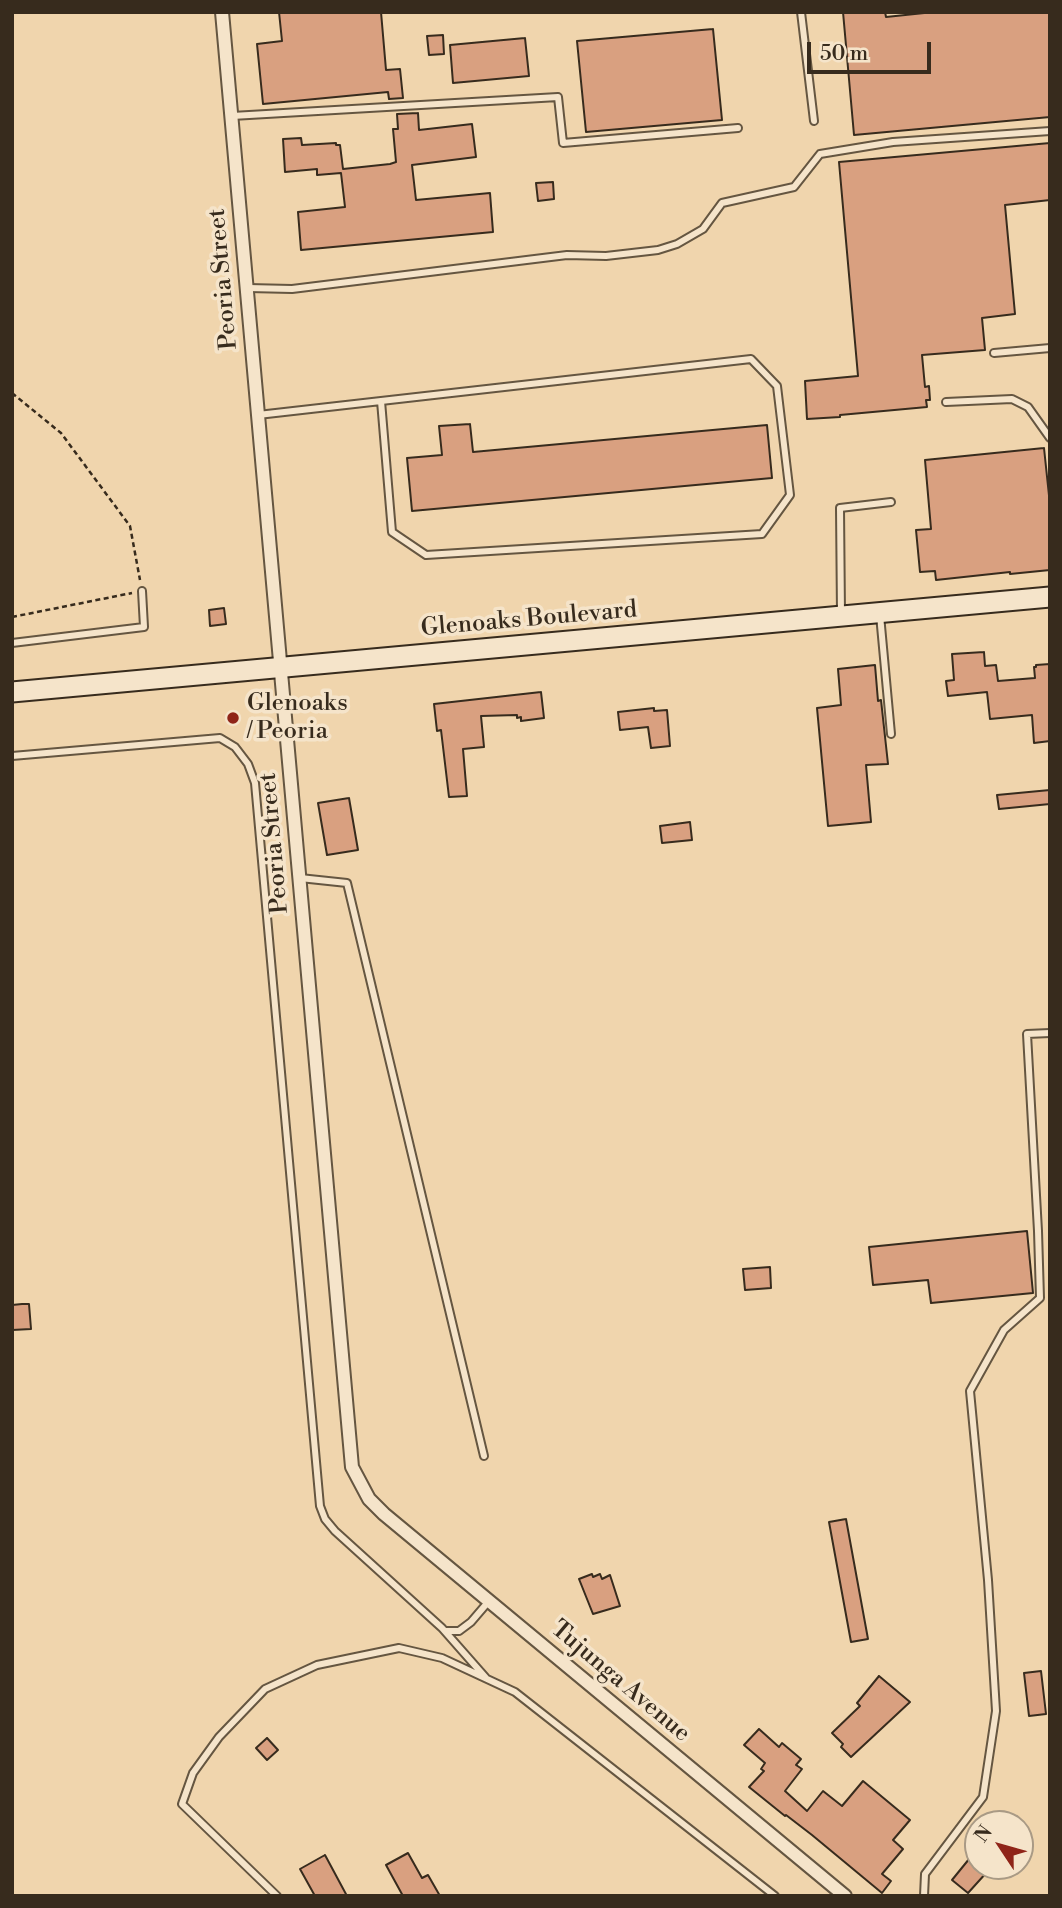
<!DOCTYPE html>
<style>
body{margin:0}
#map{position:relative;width:1062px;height:1908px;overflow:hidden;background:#f0d5ad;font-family:"Libre Bodoni",serif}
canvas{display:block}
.frame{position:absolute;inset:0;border:14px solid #372b1d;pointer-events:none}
.north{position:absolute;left:964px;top:1810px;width:70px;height:70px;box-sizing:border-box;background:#f5e4ca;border:2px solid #a99a85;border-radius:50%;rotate:306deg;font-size:19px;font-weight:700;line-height:28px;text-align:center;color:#372b1d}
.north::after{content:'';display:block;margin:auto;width:24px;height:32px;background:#8f2418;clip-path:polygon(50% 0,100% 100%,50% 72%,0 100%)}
.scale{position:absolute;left:807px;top:42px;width:124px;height:32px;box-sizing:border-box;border:4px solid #372b1d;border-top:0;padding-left:9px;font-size:21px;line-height:24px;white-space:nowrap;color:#372b1d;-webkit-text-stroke:5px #f5e4ca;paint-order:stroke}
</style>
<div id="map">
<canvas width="1062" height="1908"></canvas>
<div class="frame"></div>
<div class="north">N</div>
<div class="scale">50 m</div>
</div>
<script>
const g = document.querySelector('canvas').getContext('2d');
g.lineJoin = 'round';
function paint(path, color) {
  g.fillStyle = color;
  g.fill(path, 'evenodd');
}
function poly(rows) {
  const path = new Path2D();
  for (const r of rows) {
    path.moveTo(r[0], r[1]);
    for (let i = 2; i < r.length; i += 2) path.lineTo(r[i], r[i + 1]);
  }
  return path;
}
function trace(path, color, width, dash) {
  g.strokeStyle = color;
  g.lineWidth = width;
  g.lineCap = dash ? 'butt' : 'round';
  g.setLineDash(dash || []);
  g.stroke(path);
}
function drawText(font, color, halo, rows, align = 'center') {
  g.font = font + ' "Libre Bodoni",serif';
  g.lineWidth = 7;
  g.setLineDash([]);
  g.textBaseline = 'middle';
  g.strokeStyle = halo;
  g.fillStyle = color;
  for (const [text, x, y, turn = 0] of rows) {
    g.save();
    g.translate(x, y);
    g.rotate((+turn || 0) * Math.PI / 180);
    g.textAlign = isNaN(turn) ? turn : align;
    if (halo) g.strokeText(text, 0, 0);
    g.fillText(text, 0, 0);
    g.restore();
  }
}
const building = poly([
 [279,12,381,12,386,70,400,69,403,98,389,99,388,92,263,104,257,44,282,41,279,12],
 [843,12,885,12,886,17,934,12,1050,12,1050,117,854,135,843,12],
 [713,29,722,120,586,132,577,41,713,29],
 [443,35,444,54,429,55,427,36,443,35],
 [525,38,529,76,453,83,450,45,525,38],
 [418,113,419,130,472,124,476,157,412,165,416,200,490,193,493,232,301,250,298,212,345,207,341,173,317,175,317,169,285,172,283,139,301,138,302,145,336,143,336,145,340,145,343,169,390,164,396,162,393,129,398,129,397,114,418,113],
 [1050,143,1050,200,1005,205,1015,314,982,318,985,350,922,355,925,387,929,386,930,400,926,400,927,407,840,415,840,417,807,419,805,381,858,376,839,162,1050,143],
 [553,182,554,199,538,201,536,183,553,182],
 [470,424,473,452,767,425,772,478,412,511,407,458,442,455,439,426,470,424],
 [1044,448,1050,505,1050,570,1010,574,1010,572,936,580,935,571,920,572,916,530,931,529,925,460,1044,448],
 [224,608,226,624,210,626,209,610,224,608],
 [984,652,985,666,996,665,998,681,1035,678,1034,667,1036,667,1036,665,1050,664,1050,741,1034,743,1032,715,990,719,987,692,948,696,946,681,954,680,952,654,984,652],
 [875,665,878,701,881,700,888,764,866,765,871,822,828,826,817,708,841,705,838,669,875,665],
 [541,692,544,718,521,721,521,717,517,718,517,715,481,716,484,747,463,749,467,796,449,797,441,730,437,731,434,704,541,692],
 [654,708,654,711,667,710,670,746,651,748,648,727,620,730,618,712,654,708],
 [1050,790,1050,804,999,809,997,795,1050,790],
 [349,798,358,850,327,855,318,803,349,798],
 [690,822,692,840,662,843,660,826,690,822],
 [1027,1231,1033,1293,931,1303,928,1280,873,1285,869,1247,1027,1231],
 [770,1267,771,1288,745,1290,743,1269,770,1267],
 [22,1304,29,1304,31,1329,12,1330,12,1305,22,1304],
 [846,1519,868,1639,851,1642,829,1522,846,1519],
 [592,1574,593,1577,600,1574,602,1579,610,1575,620,1606,593,1614,579,1579,592,1574],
 [1041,1671,1046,1714,1029,1716,1024,1673,1041,1671],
 [879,1676,910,1702,851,1757,841,1747,843,1744,832,1733,860,1706,857,1703,879,1676],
 [759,1729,779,1747,782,1743,801,1759,796,1765,802,1769,785,1791,807,1811,823,1791,842,1806,863,1781,910,1820,893,1840,903,1849,882,1874,891,1881,882,1893,812,1835,786,1815,785,1816,749,1787,764,1771,761,1769,765,1763,744,1745,759,1729],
 [267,1738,278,1750,267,1760,256,1748,267,1738],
 [978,1848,978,1866,987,1872,968,1893,952,1880,978,1848],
 [408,1853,422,1878,428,1875,440,1896,403,1896,386,1865,408,1853],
 [325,1855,347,1896,315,1896,300,1869,325,1855]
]);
const path = poly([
 [12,393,61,433,130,526,140,580],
 [12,617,132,593]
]);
const service = poly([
 [801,12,814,121],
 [232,116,558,97,563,143,738,128],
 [248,288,292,289,567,255,606,256,658,250,677,244,703,229,722,203,794,187,820,154,893,142,1050,131],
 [994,353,1050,348],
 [946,402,1012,399,1028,407,1050,438],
 [258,415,381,401,751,359,777,386,790,495,762,534,426,555,392,532,381,401],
 [841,614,840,508,891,502],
 [880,615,891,734],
 [12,643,144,627,142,591],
 [12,756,220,738,235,747,248,764,255,783,320,1506,325,1519,335,1531,442,1628,486,1678],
 [300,878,347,883,484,1456],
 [445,1631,459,1631,471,1622,489,1601],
 [277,1896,182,1804,193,1773,219,1737,265,1689,317,1665,399,1648,442,1658,515,1692,775,1896],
 [924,1896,925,1874,983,1797,996,1711,988,1580,970,1391,1004,1330,1040,1298,1038,1231,1027,1034,1050,1033]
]);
const minor = poly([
 [222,12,352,1467,369,1499,384,1514,845,1896]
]);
const secondary = poly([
 [12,692,1050,597]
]);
const markers = [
 [233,718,7,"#8f2418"]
];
const streetNames = [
 ["Peoria Street",224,279,-95],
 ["Glenoaks Boulevard",529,620,-5],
 ["Peoria Street",275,843,-95],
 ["Tujunga Avenue",620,1682,40]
];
const poiNames = [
 ["Glenoaks",247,704],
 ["/ Peoria",247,732]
];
paint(building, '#d9a080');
trace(building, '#372b1d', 2);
trace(service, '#655641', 10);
trace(minor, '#655641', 16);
trace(secondary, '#372b1d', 23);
trace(path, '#372b1d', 2.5, [5, 3.5]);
trace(service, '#f5e4ca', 6);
trace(minor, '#f5e4ca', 12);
trace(secondary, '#f5e4ca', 19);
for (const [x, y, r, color] of markers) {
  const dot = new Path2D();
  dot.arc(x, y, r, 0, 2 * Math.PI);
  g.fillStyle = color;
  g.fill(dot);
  trace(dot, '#f5e4ca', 2.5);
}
drawText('24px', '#372b1d', '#f5e4ca', streetNames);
drawText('24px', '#372b1d', '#f5e4ca', poiNames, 'left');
</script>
